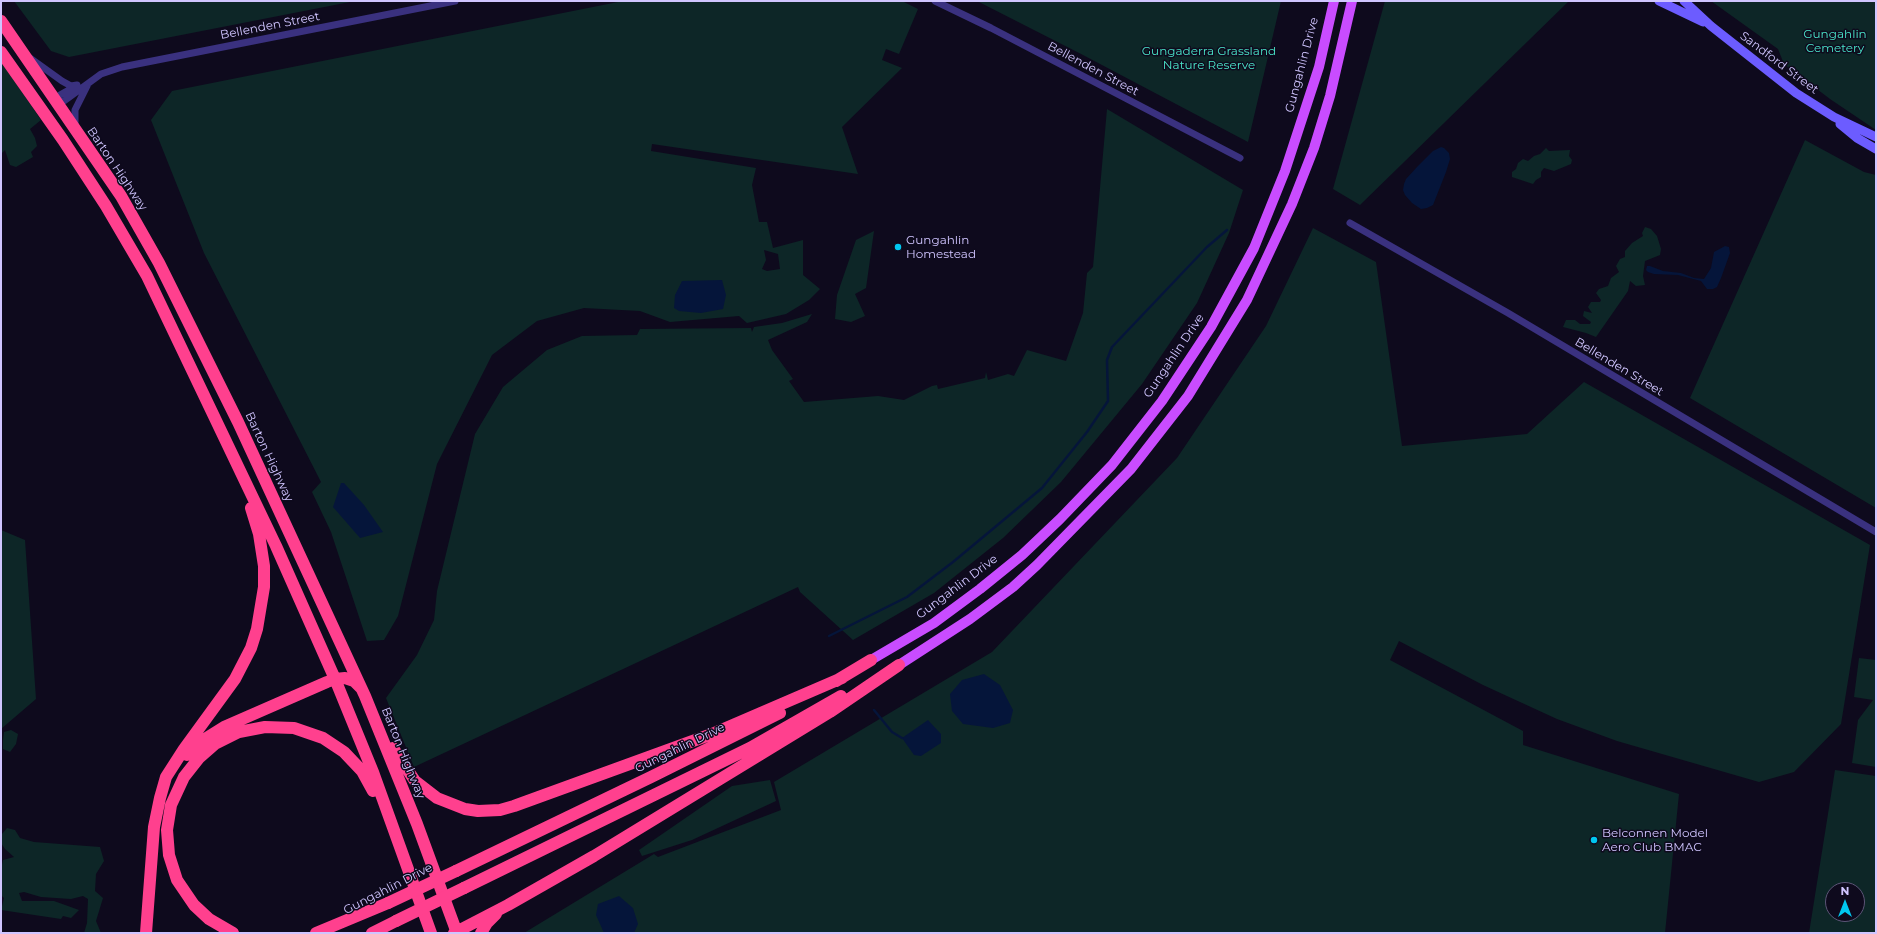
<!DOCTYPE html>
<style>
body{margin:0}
#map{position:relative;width:1877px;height:934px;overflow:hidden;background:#0e0a1d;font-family:Montserrat,sans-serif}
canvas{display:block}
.frame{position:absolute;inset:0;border:2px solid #d0c5ff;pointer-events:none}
.north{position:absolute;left:1825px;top:882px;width:40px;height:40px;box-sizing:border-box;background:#0e0a1d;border:1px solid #5c5577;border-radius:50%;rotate:0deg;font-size:11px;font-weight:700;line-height:16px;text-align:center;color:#d0c5ff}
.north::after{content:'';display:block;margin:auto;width:14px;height:18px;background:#00c7f0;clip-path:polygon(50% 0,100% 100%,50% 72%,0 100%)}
</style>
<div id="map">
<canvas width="1877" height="934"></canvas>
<div class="frame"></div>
<div class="north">N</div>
</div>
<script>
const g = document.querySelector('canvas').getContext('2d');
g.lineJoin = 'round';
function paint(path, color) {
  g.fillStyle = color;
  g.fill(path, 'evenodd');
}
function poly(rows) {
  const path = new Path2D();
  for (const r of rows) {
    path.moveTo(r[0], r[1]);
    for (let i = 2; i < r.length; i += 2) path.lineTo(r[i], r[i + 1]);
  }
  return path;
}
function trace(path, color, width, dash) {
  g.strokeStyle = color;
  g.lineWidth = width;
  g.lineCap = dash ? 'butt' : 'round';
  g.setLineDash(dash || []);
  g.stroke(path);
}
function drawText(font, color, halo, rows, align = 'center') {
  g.font = font + ' Montserrat,sans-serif';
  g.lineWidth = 3;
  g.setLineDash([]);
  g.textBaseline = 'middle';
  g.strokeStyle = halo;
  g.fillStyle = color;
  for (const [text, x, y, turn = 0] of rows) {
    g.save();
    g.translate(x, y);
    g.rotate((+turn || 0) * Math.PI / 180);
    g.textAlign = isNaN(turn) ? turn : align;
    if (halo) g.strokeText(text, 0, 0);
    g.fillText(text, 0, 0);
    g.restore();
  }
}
const green = poly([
 [14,1,355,1,69,57,51,51],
 [623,1,902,1,918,9,899,54,886,49,882,60,902,68,842,127,858,174,652,144,651,151,756,168,752,185,759,222,767,222,773,248,803,240,803,275,820,289,809,300,786,314,747,323,739,316,670,322,640,311,584,308,537,321,492,355,437,464,398,616,384,640,367,641,331,532,312,492,321,482,204,253,151,120,172,91],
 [764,250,778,254,780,269,767,271,762,269,766,260],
 [977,1,1281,1,1248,142,1083,55],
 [1385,1,1569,1,1360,205,1333,189],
 [1711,1,1876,1,1876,130,1830,99,1784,64,1778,49],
 [1,61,41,120,30,129,35,138,37,146,31,152,33,157,16,167,10,165,5,150,1,154],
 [1107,109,1243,190,1229,233,1197,303,1142,384,1061,482,1003,538,934,593,853,640,800,592,798,587,414,767,386,698,417,655,434,620,437,591,475,434,503,387,547,350,582,336,637,335,640,329,751,328,752,332,754,327,782,323,812,314,807,322,768,340,772,350,793,379,789,381,804,402,878,396,904,400,932,386,937,385,938,389,985,378,986,372,988,380,1008,374,1014,376,1027,350,1066,361,1083,313,1087,273,1093,267],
 [1805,140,1864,172,1876,175,1876,508,1690,398],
 [1546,148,1549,151,1570,150,1569,156,1572,160,1571,164,1554,171,1544,168,1541,172,1541,177,1536,180,1533,184,1512,177,1512,172,1516,169,1518,163,1523,159,1528,161,1534,156,1540,154],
 [1645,227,1651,229,1657,236,1661,249,1660,255,1645,261,1643,276,1645,285,1636,286,1630,281,1628,291,1596,337,1586,333,1563,327,1566,320,1575,320,1580,324,1590,324,1591,322,1583,316,1584,311,1592,313,1588,307,1591,302,1600,302,1601,300,1596,293,1599,289,1608,286,1611,278,1619,272,1616,266,1620,259,1625,257,1625,251,1632,243,1643,236,1642,233],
 [1313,228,1376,262,1402,446,1527,434,1584,382,1870,545,1841,724,1794,772,1759,782,1617,741,1557,719,1483,685,1399,641,1390,660,1523,731,1523,745,1679,794,1665,933,524,933,654,854,658,857,781,810,774,782,992,652,1177,458,1266,326],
 [874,231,866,288,855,294,865,316,851,322,835,319,837,295,856,240],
 [1,530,25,540,36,699,1,729,1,737],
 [1859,658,1876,660,1876,767,1852,763,1858,720,1873,700,1854,697],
 [11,730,18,734,16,744,10,752,3,749,3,740,4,732],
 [1835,770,1876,776,1876,933,1809,933],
 [1833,890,1857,890,1857,914,1833,914],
 [770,780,776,801,692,840,642,856,639,850,732,786],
 [7,828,15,830,20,838,34,842,100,847,104,861,96,874,95,891,103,898,96,921,101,933,84,933,87,923,88,899,83,896,71,899,41,897,24,892,19,893,22,901,54,901,79,910,71,918,63,916,61,919,1,910,4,898,1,895,1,869,3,860,14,857,5,849,1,843,2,834]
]);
const water = poly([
 [1441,147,1444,148,1449,153,1450,159,1446,172,1433,205,1427,208,1421,209,1412,203,1405,195,1403,190,1404,184,1406,179,1417,167,1433,151],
 [1725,246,1729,247,1730,253,1721,278,1717,287,1713,289,1707,289,1701,281,1678,275,1654,274,1648,272,1646,270,1647,266,1650,266,1663,271,1681,273,1694,278,1704,279,1711,268,1714,252],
 [722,280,726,295,723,309,701,313,679,311,674,308,675,295,682,281],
 [341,483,344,483,364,505,383,532,360,538,333,507],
 [984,674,1000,685,1013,710,1010,723,993,728,963,724,952,711,950,694,962,680],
 [928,720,941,734,941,743,921,756,914,755,902,738],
 [619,896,633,908,638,924,634,933,604,933,596,915,598,904]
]);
const stream = poly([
 [829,636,907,597,953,562,1042,488,1087,432,1108,401,1107,360,1112,347,1207,247,1227,230],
 [874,710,892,732,902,738]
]);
const street = poly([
 [935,1,991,28,1240,158],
 [30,58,62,81,71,86,77,85],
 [56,101,60,95,76,86],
 [57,103,64,101,101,74,122,67,455,1],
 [75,126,75,110,87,86],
 [1350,223,1508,313,1876,532]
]);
const secondary = poly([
 [1659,1,1703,22],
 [1684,1,1711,26,1796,93,1834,117,1876,137],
 [1840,124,1857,138,1876,149]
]);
const primary = poly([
 [871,660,934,623,980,589,1022,555,1060,519,1112,465,1162,401,1211,327,1254,248,1285,171,1319,67,1334,1],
 [899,665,970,619,1013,587,1037,565,1131,469,1188,396,1247,300,1292,204,1314,148,1330,96,1352,1]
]);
const highway = poly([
 [1,21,121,196,159,263,238,422,365,696,417,824,457,933],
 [1,52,63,140,106,206,147,276,276,546,335,679,373,772,431,933],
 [836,681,871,660],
 [393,748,415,781,437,798,465,809,478,811,500,810,514,806,712,734,842,678],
 [187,755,200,742,224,727,327,682,335,679,345,678,354,681,361,688],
 [456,871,651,777,780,713],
 [464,888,750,748,841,696],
 [146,933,154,827,160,798,166,777,184,749,235,679,251,648,257,629,264,587,264,566,259,534,251,508],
 [233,933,209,919,194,905,177,880,169,855,167,830,171,805,184,777,199,758,215,744,239,732,265,727,294,728,323,738,344,752,362,771,373,791],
 [316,933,388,903],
 [372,933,396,921],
 [454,933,508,905,594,856,830,712,899,665],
 [481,933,487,923,496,914]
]);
const highwayBridge = poly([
 [388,903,456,871],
 [396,921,464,888]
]);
const markers = [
 [898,247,4,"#00c7f0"],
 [1594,840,4,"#00c7f0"]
];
const streetNames = [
 ["Bellenden Street",270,26,-11],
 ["Sandford Street",1779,63,37],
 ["Gungahlin Drive",1302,65,-75],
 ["Bellenden Street",1093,69,28],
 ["Barton Highway",117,169,56],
 ["Gungahlin Drive",1174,356,-56],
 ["Bellenden Street",1619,367,31],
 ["Barton Highway",269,457,65],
 ["Gungahlin Drive",957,587,-37],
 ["Gungahlin Drive",680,748,-26],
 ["Barton Highway",403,753,68],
 ["Gungahlin Drive",388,889,-27]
];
const parkNames = [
 ["Gungahlin",1835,34],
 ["Cemetery",1835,48],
 ["Gungaderra Grassland",1209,51],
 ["Nature Reserve",1209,65]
];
const poiNames = [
 ["Gungahlin",906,240],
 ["Homestead",906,254],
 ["Belconnen Model",1602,833],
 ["Aero Club BMAC",1602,847]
];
paint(green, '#0d2627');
paint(water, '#05153a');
trace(stream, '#05153a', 2.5);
trace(street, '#3a317f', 7);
trace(secondary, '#6c5cff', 9);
trace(primary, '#c94cff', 10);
trace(highway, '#ff408e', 12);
trace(highwayBridge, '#ff408e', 12);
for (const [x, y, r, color] of markers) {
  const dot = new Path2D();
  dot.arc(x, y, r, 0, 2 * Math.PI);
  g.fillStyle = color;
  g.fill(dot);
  trace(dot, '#0e0a1d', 1.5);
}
drawText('12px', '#d0c5ff', '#0e0a1d', streetNames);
drawText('12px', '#4ae6ca', '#0e0a1d', parkNames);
drawText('12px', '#d0c5ff', '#0e0a1d', poiNames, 'left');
</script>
